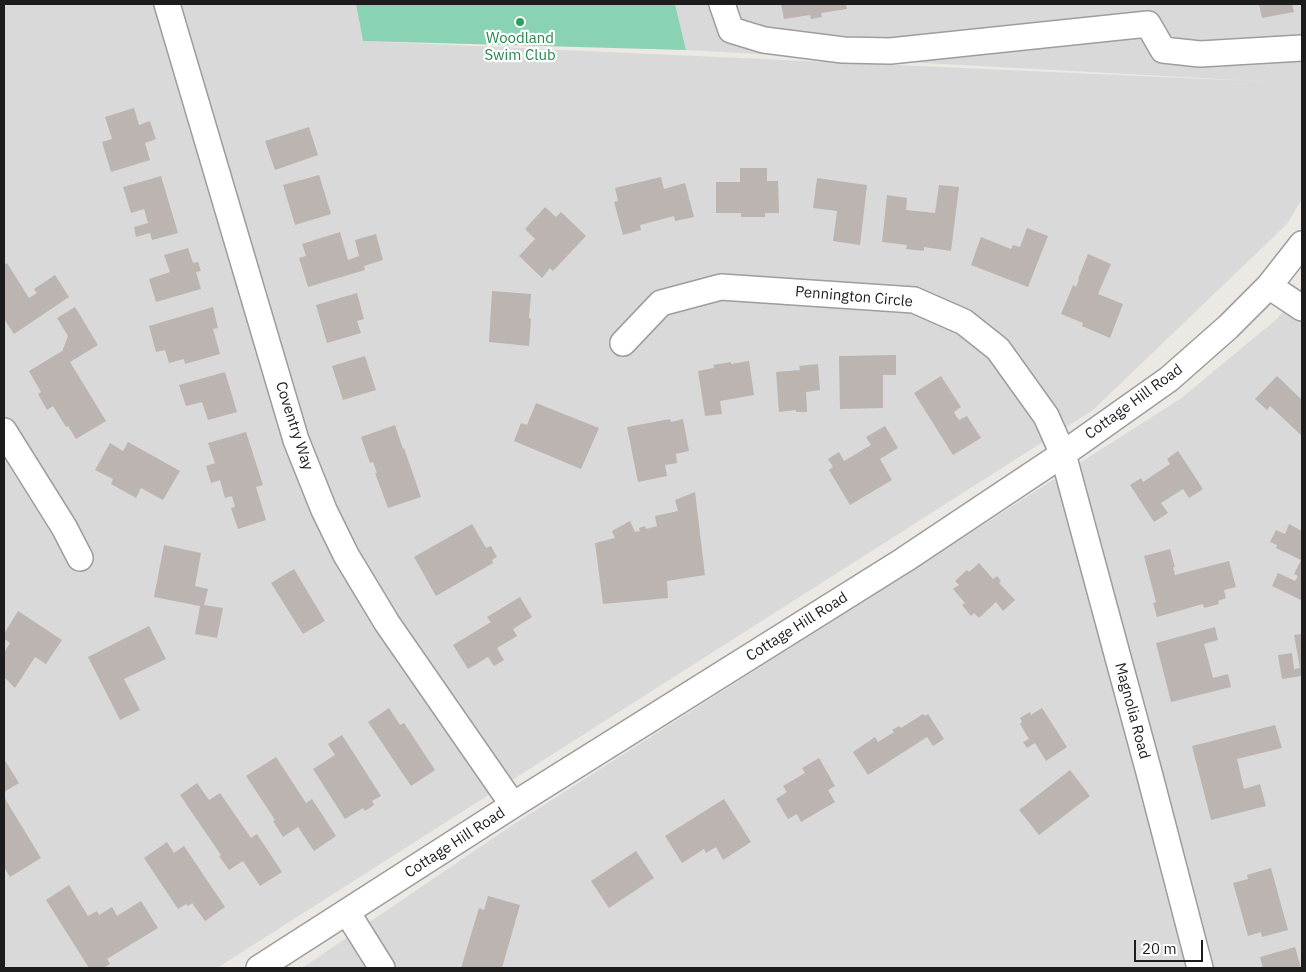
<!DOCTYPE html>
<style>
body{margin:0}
#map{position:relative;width:1306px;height:972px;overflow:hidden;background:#ece8e3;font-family:"IBM Plex Sans",sans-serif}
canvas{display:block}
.frame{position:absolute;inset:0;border:5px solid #1c1c1c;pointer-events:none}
.scale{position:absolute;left:1134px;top:940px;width:69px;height:22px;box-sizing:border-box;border:2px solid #1c1c1c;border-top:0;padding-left:6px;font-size:15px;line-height:18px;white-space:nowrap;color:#1c1c1c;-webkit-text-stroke:4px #fff;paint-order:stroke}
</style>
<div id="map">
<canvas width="1306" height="972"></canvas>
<div class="frame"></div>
<div class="scale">20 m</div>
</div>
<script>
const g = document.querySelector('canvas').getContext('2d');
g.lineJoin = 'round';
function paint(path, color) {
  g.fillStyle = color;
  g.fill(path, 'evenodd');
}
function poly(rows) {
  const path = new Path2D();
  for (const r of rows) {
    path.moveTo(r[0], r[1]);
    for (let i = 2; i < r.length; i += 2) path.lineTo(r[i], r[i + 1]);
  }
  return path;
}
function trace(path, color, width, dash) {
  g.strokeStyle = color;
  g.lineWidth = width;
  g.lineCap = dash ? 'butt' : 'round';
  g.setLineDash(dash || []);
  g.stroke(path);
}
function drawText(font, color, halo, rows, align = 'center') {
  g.font = font + ' "IBM Plex Sans",sans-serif';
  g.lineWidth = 4.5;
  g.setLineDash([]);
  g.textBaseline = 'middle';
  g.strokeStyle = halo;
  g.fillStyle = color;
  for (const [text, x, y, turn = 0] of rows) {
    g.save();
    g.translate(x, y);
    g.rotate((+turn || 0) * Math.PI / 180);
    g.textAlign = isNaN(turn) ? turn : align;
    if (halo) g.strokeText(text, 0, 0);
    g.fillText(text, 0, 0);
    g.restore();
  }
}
const residential = poly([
 [4,4,356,4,363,41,1274,82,686,50,675,4,1302,4,1302,199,1287,224,1093,410,217,968,4,968],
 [1302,287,1302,968,302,968,511,826,1180,399,1277,319]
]);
const pitch = poly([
 [356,4,675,4,686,50,363,41]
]);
const building = poly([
 [781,4,846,4,847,9,821,13,822,17,811,19,810,15,784,19],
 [1259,4,1292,4,1294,12,1262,18],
 [134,108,139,125,150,121,156,139,145,143,150,160,111,172,102,142,112,139,105,117],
 [309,127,318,155,275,170,265,141],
 [740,168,767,168,767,181,778,181,779,213,765,213,765,217,741,217,741,213,716,213,716,182,740,182],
 [319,175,331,214,295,225,283,185],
 [161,176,178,233,152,240,150,233,136,237,134,227,148,223,144,209,131,213,123,187],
 [661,177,664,189,685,183,694,217,675,221,674,216,640,225,641,230,623,235,614,202,618,201,615,188],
 [817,178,867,185,860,245,833,241,837,211,813,208],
 [939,185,959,187,951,251,924,247,924,251,906,249,907,245,882,242,887,195,907,198,906,210,935,213],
 [545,207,556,217,561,212,586,236,553,271,550,268,542,278,519,256,535,239,525,229],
 [1027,228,1048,236,1028,287,971,265,981,237,1011,249,1013,245,1020,247],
 [340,232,348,260,359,256,355,240,376,234,383,260,364,266,365,270,308,287,299,258,306,256,302,244],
 [188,248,193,263,198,262,201,271,196,272,201,289,156,302,149,279,170,272,164,255],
 [1088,254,1111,264,1098,294,1123,304,1110,338,1082,326,1083,323,1061,314,1073,285,1076,287,1079,279,1078,279],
 [7,263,29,298,37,293,34,289,55,275,69,297,14,334,4,319,4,265],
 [492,291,531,294,529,318,531,319,529,346,489,342],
 [357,293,364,319,357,321,361,333,327,343,316,305],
 [75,307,98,345,70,362,106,421,76,439,68,426,66,427,53,406,47,410,38,394,41,392,29,371,62,351,62,352,68,336,57,318],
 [213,307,218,328,213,329,220,354,185,364,184,359,169,363,165,350,156,352,149,326],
 [896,355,896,375,883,375,883,408,840,409,839,356],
 [365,356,376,390,343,400,332,366],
 [749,361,754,395,720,401,722,414,705,416,698,371,714,368,713,365,731,362,731,364],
 [818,364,820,390,806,392,807,412,796,412,796,410,779,412,776,372,800,370,799,366],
 [225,372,237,412,208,420,202,402,186,406,179,385],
 [941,376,961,407,954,412,956,416,959,420,967,416,981,438,953,455,914,393],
 [1277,376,1302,400,1302,436,1270,406,1267,410,1255,399],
 [536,403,599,428,581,469,514,441,521,423,527,425],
 [670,419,671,422,683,419,689,451,676,454,677,463,665,465,667,476,638,482,627,427],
 [395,425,403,449,404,448,405,451,421,497,388,508,375,473,377,473,373,462,370,463,361,437],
 [885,426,898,448,880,459,892,480,850,505,829,470,833,467,828,459,839,452,844,461,871,445,866,437],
 [246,432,263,485,256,487,266,520,238,529,231,508,235,507,232,496,225,498,220,480,211,483,206,466,215,463,208,443],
 [128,442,180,471,163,500,141,488,136,498,111,484,113,479,95,470,110,443,123,451],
 [1178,451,1203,489,1189,498,1183,489,1161,503,1168,513,1154,522,1130,485,1141,478,1143,482,1170,464,1167,459],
 [695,492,705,575,667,581,668,598,603,604,595,543,615,538,612,531,630,521,635,532,640,531,639,528,645,526,646,529,657,526,655,516,678,511,675,500],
 [472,524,486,548,491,546,497,557,492,560,493,563,436,596,414,557],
 [1289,524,1302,531,1301,600,1272,586,1278,573,1295,581,1298,576,1294,574,1301,560,1276,548,1277,545,1270,542,1276,530,1285,534],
 [164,545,201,553,195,586,208,589,204,605,223,608,217,638,195,634,200,606,154,597],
 [1170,549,1175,567,1173,567,1175,575,1229,561,1236,587,1224,590,1226,598,1218,601,1219,604,1204,608,1203,604,1157,617,1153,603,1156,602,1144,556],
 [979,563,993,579,997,576,1001,581,999,583,1015,600,1003,611,996,602,979,618,974,613,971,616,962,605,965,603,953,589,959,585,955,581,967,570,969,572],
 [294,569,325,621,303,634,271,583],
 [520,597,532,617,513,629,517,636,497,648,504,660,494,666,488,657,468,669,453,645,491,622,487,617],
 [18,611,62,640,46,664,35,657,15,688,4,677,4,653,10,643,4,639,4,634],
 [149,626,166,659,124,679,140,710,120,720,88,657],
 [1215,627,1218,640,1204,644,1210,666,1213,678,1228,674,1231,687,1171,702,1156,643],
 [1302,634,1302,680,1301,680,1301,676,1282,679,1278,655,1292,653,1294,669,1300,668,1294,635],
 [389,708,400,725,404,723,435,770,411,786,368,722],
 [1042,708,1067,747,1046,761,1035,743,1027,748,1023,742,1029,739,1020,724,1022,722,1020,718,1030,712,1031,715],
 [923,714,925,716,928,714,944,739,933,746,927,737,868,775,853,752,875,737,878,742,894,732,892,730,899,726,901,728],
 [1275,725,1282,748,1237,759,1244,789,1260,784,1266,806,1211,820,1192,746],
 [342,735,381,796,372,801,374,805,365,811,363,808,345,819,313,769,335,755,328,744],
 [276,757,306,803,312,799,336,836,314,851,298,827,283,837,273,821,275,820,246,776],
 [819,758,835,786,828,790,835,802,801,822,797,814,788,819,776,799,787,792,783,786,805,773,802,768],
 [4,759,19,783,4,792],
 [1070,770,1090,796,1039,835,1019,810],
 [197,783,209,800,220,793,251,838,257,834,282,872,260,886,243,861,229,870,219,856,221,855,180,795],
 [4,797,41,858,10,877,4,867],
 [724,799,751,842,723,860,716,847,706,853,704,849,682,863,665,836],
 [167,842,174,853,184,846,225,907,205,921,192,903,188,906,186,904,178,909,144,858],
 [636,851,654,878,609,908,591,881],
 [1271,868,1288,930,1262,937,1261,932,1248,936,1233,883,1248,879,1247,875],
 [69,885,88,916,97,911,99,915,112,907,117,916,141,901,158,928,107,959,110,964,103,968,89,968,46,900],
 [488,896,520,905,502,968,461,968,479,908,484,910],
 [1295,947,1301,968,1263,968,1260,957]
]);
const minor = poly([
 [167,4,296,440,324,510,346,555,387,623,513,805],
 [722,4,731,30,764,40,843,50,890,51,1148,24,1163,50,1200,54,1302,48],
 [1269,286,1302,308],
 [623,343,661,303,721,287,914,300,964,322,998,349,1046,416,1063,454,1150,776,1200,968],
 [4,431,64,527,80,558],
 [347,912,382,968],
 [259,968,513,805,904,560,1063,454,1169,379,1228,327,1269,286,1302,244]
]);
const markers = [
 [520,22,5,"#2e9e5b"]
];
const leisureNames = [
 ["Woodland",520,39],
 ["Swim Club",520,56]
];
const streetNames = [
 ["Pennington Circle",854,297,5],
 ["Cottage Hill Road",1134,402,-36],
 ["Coventry Way",294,426,72],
 ["Cottage Hill Road",797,627,-32],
 ["Magnolia Road",1132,711,75],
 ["Cottage Hill Road",455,843,-33]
];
paint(residential, '#dad9d9');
paint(pitch, '#89d2b3');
paint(building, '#bcb4b0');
trace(minor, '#9d9d9d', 28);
trace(minor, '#fff', 25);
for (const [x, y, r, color] of markers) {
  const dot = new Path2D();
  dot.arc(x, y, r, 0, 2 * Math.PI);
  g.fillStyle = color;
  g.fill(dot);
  trace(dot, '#fff', 2);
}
drawText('15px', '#27864d', '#fff', leisureNames);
drawText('15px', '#1c1c1c', '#fff', streetNames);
</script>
